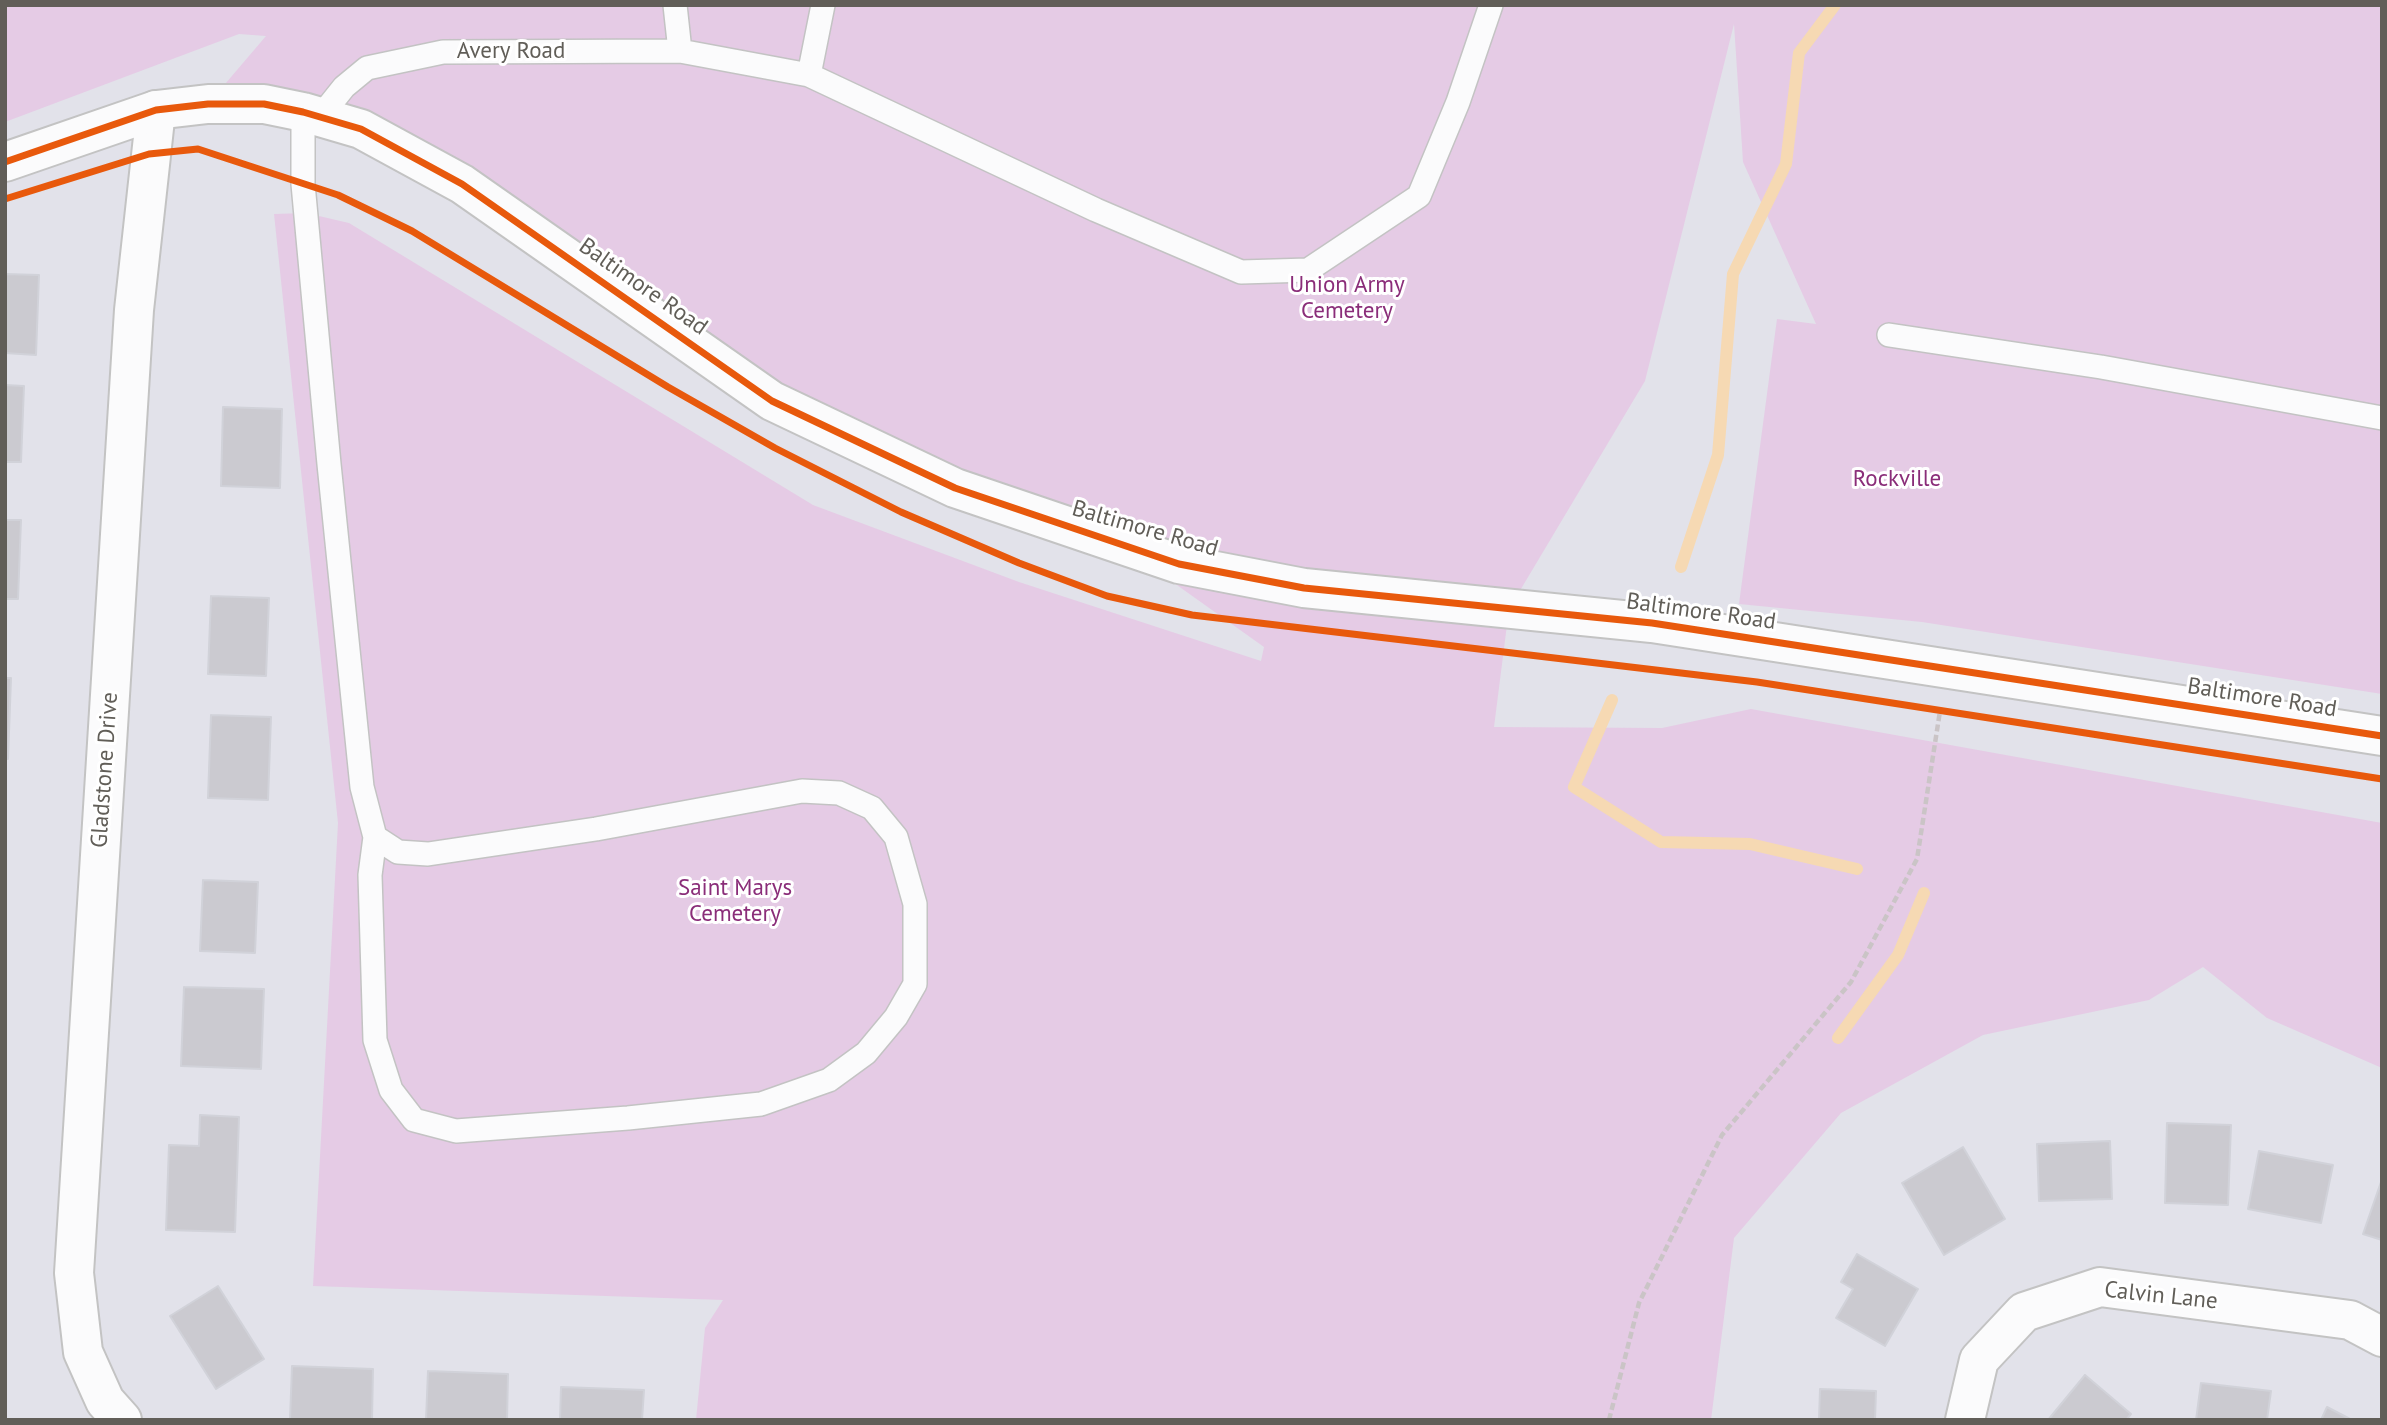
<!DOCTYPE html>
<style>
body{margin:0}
#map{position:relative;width:2387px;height:1425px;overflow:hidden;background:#e2e2ea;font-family:"PT Sans",sans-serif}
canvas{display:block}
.frame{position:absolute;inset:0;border:7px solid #615e58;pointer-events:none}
</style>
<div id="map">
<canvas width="2387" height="1425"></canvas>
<div class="frame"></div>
</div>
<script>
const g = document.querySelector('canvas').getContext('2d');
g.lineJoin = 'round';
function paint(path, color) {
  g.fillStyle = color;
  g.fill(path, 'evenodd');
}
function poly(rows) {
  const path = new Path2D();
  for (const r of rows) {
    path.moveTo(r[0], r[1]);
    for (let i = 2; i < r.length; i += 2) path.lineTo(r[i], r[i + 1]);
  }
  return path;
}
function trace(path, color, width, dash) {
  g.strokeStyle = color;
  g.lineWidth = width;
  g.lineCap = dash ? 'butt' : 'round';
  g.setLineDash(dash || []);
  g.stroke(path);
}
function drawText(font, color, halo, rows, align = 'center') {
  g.font = font + ' "PT Sans",sans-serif';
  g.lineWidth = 6;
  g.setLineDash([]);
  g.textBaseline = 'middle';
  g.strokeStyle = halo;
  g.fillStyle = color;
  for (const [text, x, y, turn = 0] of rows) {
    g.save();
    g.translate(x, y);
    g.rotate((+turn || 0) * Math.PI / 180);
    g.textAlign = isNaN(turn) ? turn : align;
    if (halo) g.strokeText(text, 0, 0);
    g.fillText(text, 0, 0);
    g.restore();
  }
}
const green = poly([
 [5,5,2382,5,2382,694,1922,622,1739,604,1777,319,1816,324,1743,162,1734,24,1645,381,1509,609,1494,727,1662,728,1751,709,2382,823,2382,1068,2267,1018,2203,967,2149,1000,1983,1035,1841,1113,1734,1238,1711,1420,696,1420,705,1328,723,1300,313,1286,338,823,274,214,306,213,349,223,813,505,1019,582,1261,661,1264,647,1122,546,772,401,361,129,208,104,266,36,239,34,5,122]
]);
const stream = poly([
 [1681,567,1718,455,1733,274,1786,164,1799,53,1835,5],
 [1612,700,1574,787,1661,842,1750,844,1857,869],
 [1838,1038,1898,955,1924,893]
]);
const building = poly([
 [5,274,39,275,36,355,5,353,5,274],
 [5,385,24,386,21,462,5,462,5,385],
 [223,407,282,409,280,488,221,486,223,407],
 [5,520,21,520,18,599,5,599,5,520],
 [211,596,269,598,266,676,208,674,211,596],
 [5,678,11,678,8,759,5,759,5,678],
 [211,715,271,717,268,800,208,798,211,715],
 [203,880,258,882,255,953,200,951,203,880],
 [184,987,264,989,261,1069,181,1066,184,987],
 [200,1115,239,1117,235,1232,166,1230,169,1145,199,1146,200,1115],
 [2167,1123,2231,1125,2228,1205,2165,1203,2167,1123],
 [2110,1141,2112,1199,2039,1201,2037,1144,2110,1141],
 [1963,1147,2005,1219,1944,1255,1902,1183,1963,1147],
 [2259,1151,2333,1165,2321,1223,2248,1209,2259,1151],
 [2382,1179,2382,1240,2363,1234,2382,1179],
 [1857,1254,1918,1289,1885,1346,1836,1318,1853,1289,1841,1282,1857,1254],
 [218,1286,264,1359,216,1389,170,1316,218,1286],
 [292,1366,373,1369,372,1420,290,1420,292,1366],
 [428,1371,508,1374,507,1420,426,1420,428,1371],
 [2085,1375,2131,1414,2126,1420,2048,1420,2085,1375],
 [2201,1383,2271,1391,2267,1420,2196,1420,2201,1383],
 [561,1387,644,1390,642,1420,560,1420,561,1387],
 [1820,1389,1876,1391,1875,1420,1819,1420,1820,1389],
 [2327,1407,2352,1420,2321,1420,2327,1407]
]);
const path = poly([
 [1609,1420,1639,1303,1722,1135,1851,982,1917,859,1940,711]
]);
const service = poly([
 [680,51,809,75,1096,210,1241,272,1308,270,1419,196,1458,102,1491,5],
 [809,75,823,5],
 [303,112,303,184,329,464,362,787,375,837,398,852,428,854,596,829,802,791,839,793,872,808,896,837,915,904,915,984,896,1017,866,1053,829,1080,761,1104,628,1118,456,1131,414,1120,391,1090,375,1040,370,875,375,837],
 [320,117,344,87,367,68,443,52,680,51,675,5],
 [1889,335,2101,367,2382,418]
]);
const minor = poly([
 [122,1420,105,1401,83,1352,74,1273,134,310,156,110],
 [1965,1420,1979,1360,2024,1312,2100,1287,2350,1320,2382,1337]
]);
const tertiary = poly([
 [5,162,156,110,208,104,264,104,303,112,361,129,462,184,772,401,955,488,1179,564,1304,588,1652,623,2382,736]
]);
const cycleway = poly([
 [5,162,156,110,208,104,264,104,303,112,361,129,462,184,772,401,955,488,1179,564,1304,588,1652,623,2382,736],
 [5,199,149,154,198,149,338,195,412,231,668,387,775,448,901,512,1019,563,1107,596,1192,615,1757,682,2382,779]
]);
const streetNames = [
 ["Avery Road",511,51],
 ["Baltimore Road",643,287,35],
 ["Baltimore Road",1145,529,16],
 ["Baltimore Road",1701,612,8],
 ["Baltimore Road",2262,698,9],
 ["Gladstone Drive",105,770,-86],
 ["Calvin Lane",2161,1296,6]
];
const parkNames = [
 ["Union Army",1347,285],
 ["Cemetery",1347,311],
 ["Rockville",1897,479],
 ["Saint Marys",735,888],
 ["Cemetery",735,914]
];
paint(green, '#e5cbe5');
trace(stream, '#f6d9b3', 12);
paint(building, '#cbcad0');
trace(building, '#d1d2d9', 2);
trace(service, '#c3c3c3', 26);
trace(minor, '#c3c3c3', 42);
trace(tertiary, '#c3c3c3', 42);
trace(path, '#cac4c6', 4.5, [7, 3.5]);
trace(service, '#fbfbfc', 23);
trace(minor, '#fbfbfc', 38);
trace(tertiary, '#fbfbfc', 38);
trace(cycleway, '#e8590c', 7);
drawText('23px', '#615e58', '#fff', streetNames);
drawText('23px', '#8a2d79', '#fff', parkNames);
</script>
